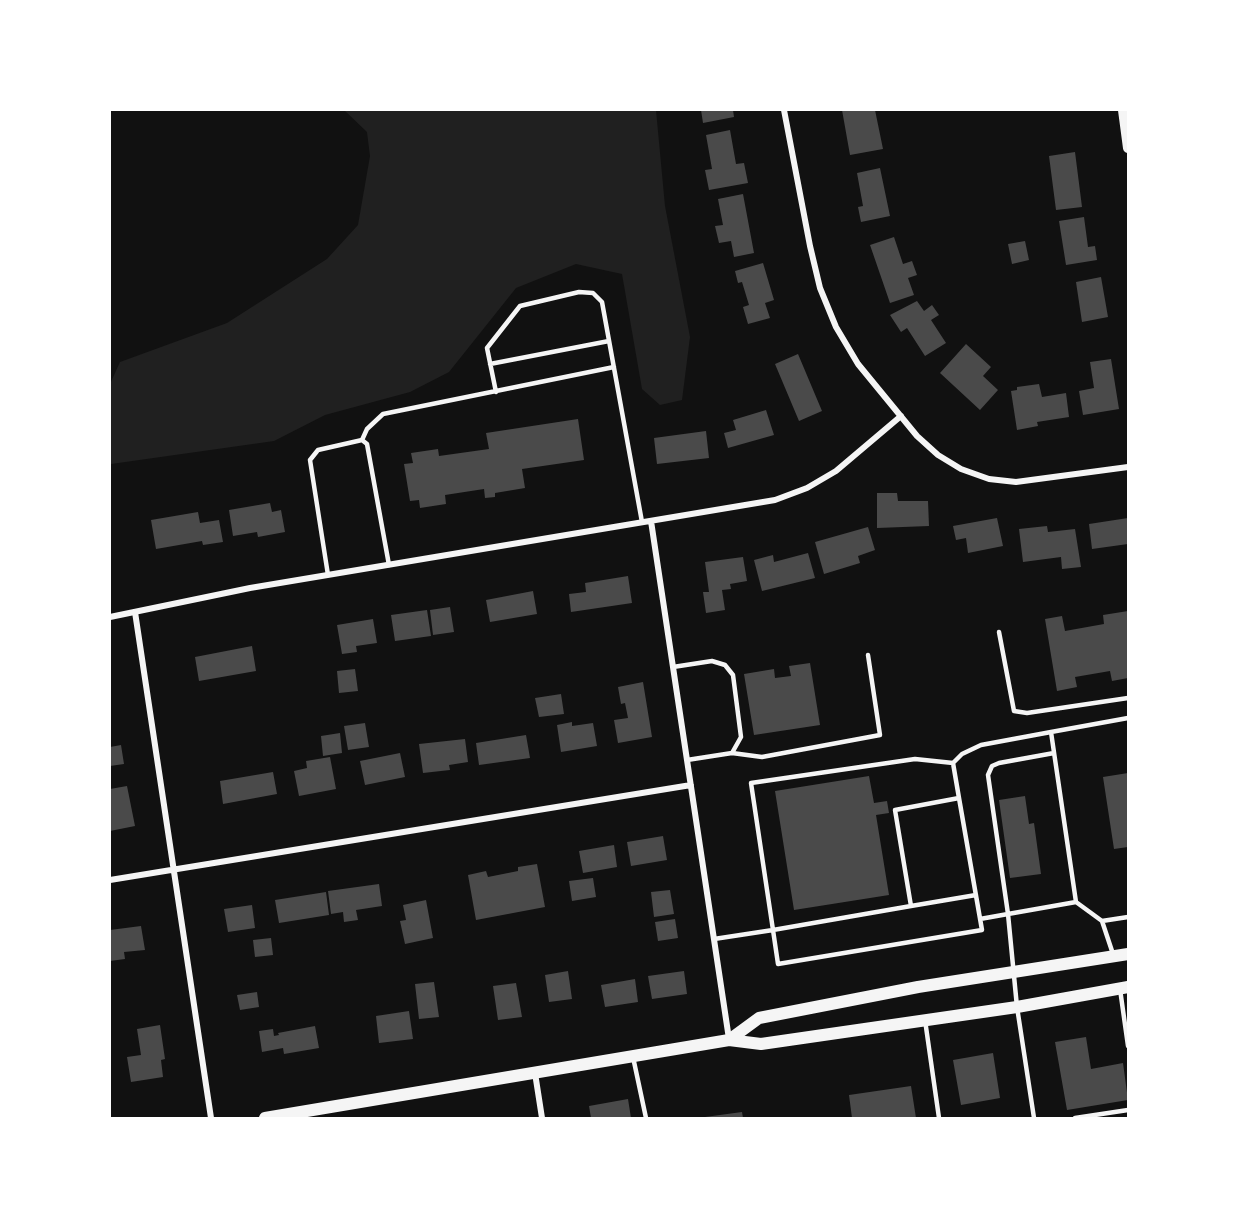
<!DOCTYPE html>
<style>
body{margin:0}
#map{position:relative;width:1238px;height:1228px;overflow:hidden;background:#111;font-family:Overpass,sans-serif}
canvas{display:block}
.frame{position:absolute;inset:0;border:111px solid #fff;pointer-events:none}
</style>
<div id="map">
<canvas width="1238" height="1228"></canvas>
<div class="frame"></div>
</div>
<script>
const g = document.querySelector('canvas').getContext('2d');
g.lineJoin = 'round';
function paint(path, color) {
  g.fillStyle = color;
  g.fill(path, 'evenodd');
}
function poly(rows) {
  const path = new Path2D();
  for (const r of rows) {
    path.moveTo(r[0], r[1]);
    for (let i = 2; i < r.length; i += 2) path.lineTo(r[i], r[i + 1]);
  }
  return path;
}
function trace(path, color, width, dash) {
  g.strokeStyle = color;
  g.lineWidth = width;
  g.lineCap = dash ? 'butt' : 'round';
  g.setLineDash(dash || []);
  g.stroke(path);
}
const green = poly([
 [344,110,656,110,665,206,690,337,682,400,660,405,642,389,622,274,576,264,516,288,449,372,410,392,325,415,274,441,111,464,110,384,120,362,227,323,327,259,358,225,370,156,367,132]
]);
const building = poly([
 [701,110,733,110,734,117,703,123],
 [842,110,875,110,883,149,850,155],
 [730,130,736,164,744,163,748,183,709,190,705,170,712,169,706,135],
 [1075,152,1082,207,1056,210,1049,156],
 [880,168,890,216,861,222,858,207,863,206,857,173],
 [743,194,754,253,734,257,731,241,719,243,715,226,723,225,718,199],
 [1084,217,1088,247,1095,246,1097,260,1066,265,1059,221],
 [894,237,903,264,912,261,917,275,908,278,914,295,890,303,870,245],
 [1025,241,1029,260,1012,264,1008,244],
 [763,263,774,300,765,303,770,318,748,324,743,307,749,305,742,282,738,283,735,271],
 [1101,277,1108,317,1082,322,1076,282],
 [917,301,924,311,932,305,939,315,931,320,946,343,925,356,907,328,901,332,890,315],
 [966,344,991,367,983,376,998,390,980,410,940,373],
 [798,354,822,411,799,421,775,364],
 [1111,359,1119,409,1083,415,1079,391,1094,388,1090,362],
 [1039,384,1042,397,1066,393,1069,417,1037,422,1038,426,1017,430,1011,391,1017,390,1017,387],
 [766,410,774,435,728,448,724,433,736,430,733,420],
 [578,419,584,460,522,469,525,488,495,493,495,497,485,498,484,489,445,495,446,504,420,508,419,500,410,501,404,464,413,463,411,453,438,449,439,456,489,449,486,433],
 [706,431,709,458,657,464,654,438],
 [877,493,897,493,898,501,928,501,929,526,877,528],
 [270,503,272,512,281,510,285,532,258,537,257,532,233,536,229,510],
 [198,512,200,523,219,520,223,542,203,545,202,541,156,549,151,520],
 [997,518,1003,546,968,553,966,538,956,540,953,526],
 [1128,518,1128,544,1092,549,1089,524],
 [1047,526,1048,532,1075,529,1081,567,1062,569,1061,557,1023,562,1019,529],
 [868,527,875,550,858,556,860,563,824,574,815,542],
 [808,553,815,578,762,591,754,560,773,555,774,562],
 [743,557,747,581,730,584,731,589,722,590,725,610,706,613,703,592,709,592,705,562],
 [628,576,632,603,571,612,569,594,586,592,585,583],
 [533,591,537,614,490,622,486,600],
 [450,607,454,632,433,635,430,610],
 [427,610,431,636,395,641,391,615],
 [1128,611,1128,678,1112,681,1110,671,1075,677,1077,687,1057,691,1045,619,1062,616,1065,631,1104,624,1103,615],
 [373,619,377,643,356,646,357,652,342,654,337,625],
 [252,646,256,671,199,681,195,657],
 [810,663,820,725,754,735,744,674,774,669,775,678,791,676,789,666],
 [355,669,358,691,339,693,337,671],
 [643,682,652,737,618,743,614,720,628,718,625,703,621,704,618,687],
 [561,694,564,714,539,717,535,698],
 [572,722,572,726,593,723,597,746,561,752,557,725],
 [365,723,369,747,348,750,344,726],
 [340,733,342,753,323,756,321,736],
 [526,735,530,758,479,765,476,743],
 [465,739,468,762,449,765,450,770,423,773,419,744],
 [121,745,124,764,110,766,110,747],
 [400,753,405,777,365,785,360,761],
 [330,757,336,789,299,796,294,771,307,768,306,761],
 [273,772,277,794,223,804,220,781],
 [1128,773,1128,847,1114,849,1103,777],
 [869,776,874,803,887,801,889,813,876,815,889,895,794,910,775,791],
 [127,786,135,826,110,831,110,789],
 [1025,796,1029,824,1034,823,1041,874,1010,878,999,800],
 [663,836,667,860,631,866,627,842],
 [614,845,617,867,583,873,579,851],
 [537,864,545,907,476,920,468,875,486,871,488,877,518,871,518,867],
 [593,878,596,897,572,901,569,881],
 [379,884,382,906,356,910,358,920,344,922,343,912,331,914,328,891],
 [670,890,674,914,654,917,651,892],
 [326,892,329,915,279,923,275,900],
 [426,900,433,938,405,944,400,921,406,920,403,905],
 [252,905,255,928,228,932,224,909],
 [675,919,678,938,658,941,655,922],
 [141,926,145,950,124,952,125,959,110,961,110,930],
 [271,938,273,955,255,957,253,940],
 [568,971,572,999,549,1002,545,975],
 [684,971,687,994,652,999,648,976],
 [635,979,638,1002,605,1007,601,985],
 [434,982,439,1017,419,1019,415,984],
 [516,983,522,1017,498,1020,493,986],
 [257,992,259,1007,240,1010,237,995],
 [409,1011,413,1039,379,1043,376,1016],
 [160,1025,165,1059,161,1060,163,1077,131,1082,127,1057,141,1055,137,1029],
 [315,1026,319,1048,284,1054,283,1048,262,1052,259,1031,273,1029,274,1036,279,1035,278,1033],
 [1086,1037,1091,1069,1123,1063,1128,1100,1067,1110,1055,1042],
 [993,1053,1000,1098,961,1105,953,1060],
 [911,1086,916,1118,852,1118,849,1095],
 [628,1099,631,1118,591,1118,589,1106],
 [742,1112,743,1118,705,1118,705,1117]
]);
const service = poly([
 [490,364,609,341],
 [496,392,487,348,520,306,579,292,593,293,602,302,642,522],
 [362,440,367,429,383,414,614,367],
 [328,575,310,460,318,450,362,440,367,444,389,565],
 [999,632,1014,711,1027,713,1128,698],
 [673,667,712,661,725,665,733,675,741,737,732,753],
 [687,760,732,753,762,757,880,735,868,655],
 [953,763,962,754,981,745,1051,732],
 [1076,902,1102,921,1113,954],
 [911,906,976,895],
 [980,919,1008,914,988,775,992,766,999,763,1054,753],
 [1102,921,1128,917],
 [714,939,773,930,911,906,895,810,959,798,982,930,778,964,773,930,751,783,915,759,953,763,959,798],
 [1120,989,1128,1046],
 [925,1020,939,1118],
 [633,1057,646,1118],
 [1034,1118,1017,1007,1008,914,1076,902,1051,732,1128,718],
 [1075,1118,1128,1110]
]);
const minor = poly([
 [784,110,810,246,820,288,836,327,858,364,917,436,938,455,961,469,989,479,1016,482,1128,467],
 [651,521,729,1039],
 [135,612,211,1118],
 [110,617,250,588,775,500,807,488,836,471,901,416],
 [110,880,691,785],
 [535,1073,542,1118]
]);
const tertiary = poly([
 [1123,110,1128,148]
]);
const secondary = poly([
 [729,1040,759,1018,918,987,1128,954],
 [265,1118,729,1040,761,1044,1017,1007,1128,987]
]);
paint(green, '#202020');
paint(building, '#4a4a4a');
trace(service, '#f5f5f5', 4.5);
trace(minor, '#f5f5f5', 6);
trace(tertiary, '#f5f5f5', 10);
trace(secondary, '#f5f5f5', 12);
</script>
